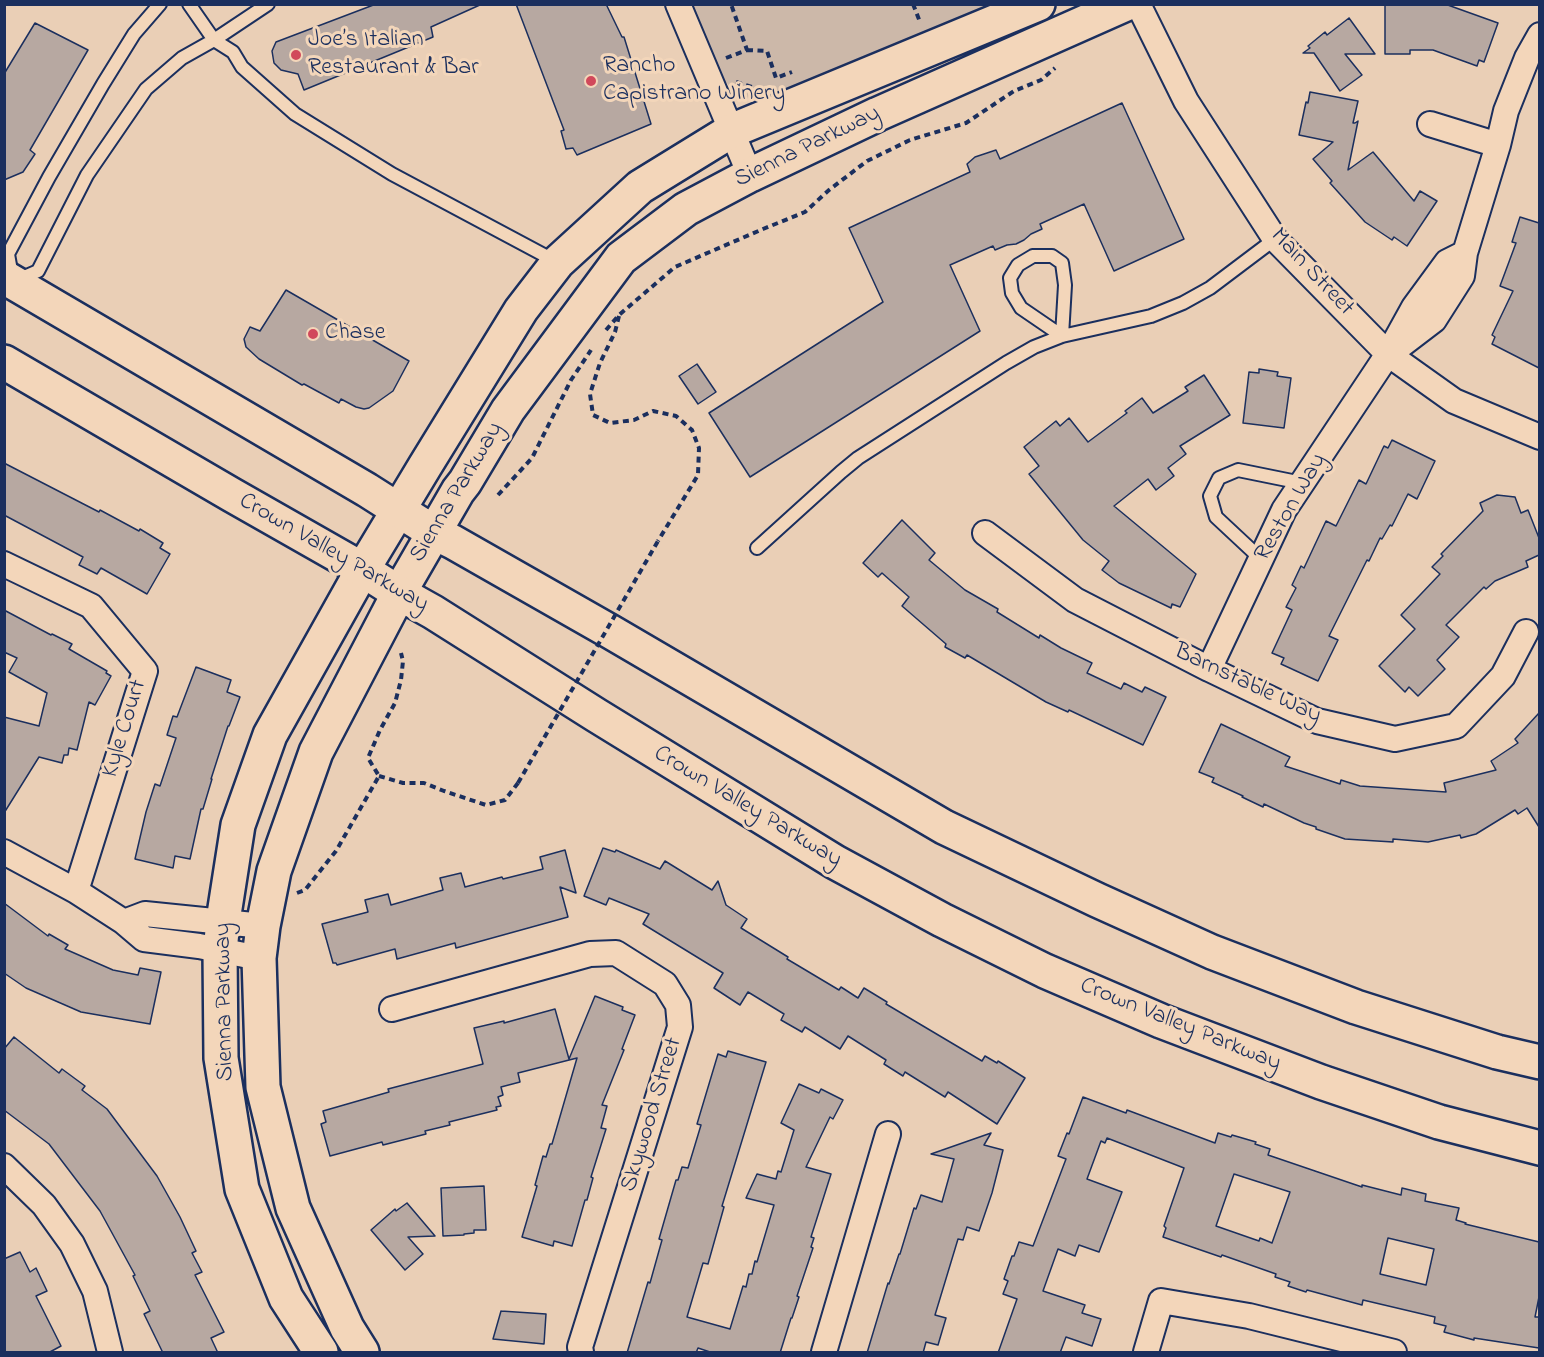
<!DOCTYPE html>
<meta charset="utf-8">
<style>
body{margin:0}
#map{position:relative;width:1544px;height:1357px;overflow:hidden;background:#eacfb6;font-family:"Indie Flower",sans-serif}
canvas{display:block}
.frame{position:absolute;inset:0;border:6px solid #1b2f5e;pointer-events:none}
</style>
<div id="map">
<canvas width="1544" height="1357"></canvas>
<div class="frame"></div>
</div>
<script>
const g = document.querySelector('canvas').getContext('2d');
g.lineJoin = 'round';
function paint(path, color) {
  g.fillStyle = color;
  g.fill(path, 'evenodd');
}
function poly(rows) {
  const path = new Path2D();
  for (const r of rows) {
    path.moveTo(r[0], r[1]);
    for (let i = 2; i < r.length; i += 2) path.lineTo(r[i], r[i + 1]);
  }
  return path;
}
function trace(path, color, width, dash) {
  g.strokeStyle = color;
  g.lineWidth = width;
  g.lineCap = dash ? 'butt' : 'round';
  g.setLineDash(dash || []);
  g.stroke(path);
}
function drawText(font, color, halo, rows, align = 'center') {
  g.font = font + ' "Indie Flower",sans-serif';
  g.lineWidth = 6;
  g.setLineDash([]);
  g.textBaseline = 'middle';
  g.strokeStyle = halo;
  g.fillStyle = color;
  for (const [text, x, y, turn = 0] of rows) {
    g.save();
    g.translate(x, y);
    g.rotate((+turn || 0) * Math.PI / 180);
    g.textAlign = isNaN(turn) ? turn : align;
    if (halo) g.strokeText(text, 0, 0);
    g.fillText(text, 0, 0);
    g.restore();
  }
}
const green = poly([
 [693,5,994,5,818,81,753,101,737,94,724,80,709,50]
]);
const building = poly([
 [376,4,482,4,431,27,433,37,304,90,298,74,281,70,274,63,272,51,276,42,376,4],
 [516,4,606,4,622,37,624,37,651,124,577,155,573,148,566,149,561,131,564,130,516,4],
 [1385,4,1445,4,1498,23,1484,62,1479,60,1477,66,1433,50,1410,50,1410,54,1385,54,1385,4],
 [1349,18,1375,54,1345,54,1362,75,1340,91,1314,53,1303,53,1310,48,1308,46,1325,32,1327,35,1349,18],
 [35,23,88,50,30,150,35,154,23,172,4,180,4,74,35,23],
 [1310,92,1358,101,1353,123,1355,123,1358,121,1348,170,1373,152,1414,201,1420,191,1437,201,1407,246,1394,237,1392,240,1365,222,1330,183,1332,181,1313,159,1333,142,1299,135,1306,102,1308,103,1310,92],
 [1122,103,1184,239,1114,271,1084,204,1040,224,1042,229,1031,234,1024,240,1016,244,1007,245,995,250,993,246,950,265,980,331,750,477,709,413,883,302,849,228,970,172,967,164,975,157,996,150,1000,159,1122,103],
 [1520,217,1539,223,1539,368,1492,344,1495,337,1492,335,1513,291,1500,286,1516,243,1512,242,1520,217],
 [286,290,409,361,393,391,369,408,364,409,356,407,341,399,339,403,304,384,302,385,259,359,246,347,244,339,250,327,260,331,286,290],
 [697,364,716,392,698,404,679,376,697,364],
 [1259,369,1278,372,1277,376,1291,378,1284,428,1243,423,1249,372,1259,373,1259,369],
 [1204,375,1230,415,1180,446,1186,454,1168,468,1174,476,1156,490,1148,479,1114,506,1196,574,1180,607,1172,604,1171,608,1119,583,1102,570,1109,561,1083,540,1029,474,1039,466,1024,447,1056,421,1060,426,1069,418,1088,442,1127,413,1125,411,1142,398,1153,413,1188,391,1185,387,1204,375],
 [1392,440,1435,461,1417,499,1408,494,1392,526,1390,525,1382,539,1380,538,1369,561,1367,560,1329,636,1338,640,1318,681,1281,664,1284,658,1272,653,1292,610,1286,607,1296,588,1292,585,1301,566,1304,568,1326,521,1336,526,1359,480,1366,484,1384,446,1388,448,1392,440],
 [4,463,99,512,100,510,139,531,140,529,163,543,160,548,170,554,147,594,101,568,97,574,79,565,83,557,4,515,4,463],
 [1497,495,1515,497,1521,513,1528,510,1539,538,1539,555,1526,561,1528,567,1495,581,1486,589,1484,587,1446,625,1459,637,1437,660,1445,669,1418,696,1409,687,1405,692,1379,666,1415,629,1401,615,1440,574,1432,567,1443,556,1441,554,1483,511,1480,503,1497,495],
 [902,520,935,553,929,560,965,590,998,609,997,612,1039,638,1040,635,1061,648,1092,663,1087,673,1121,689,1124,683,1142,692,1145,687,1166,697,1143,745,1069,710,1068,712,1046,702,967,655,965,658,945,647,946,644,902,606,909,597,882,573,878,577,863,563,902,520],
 [4,610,51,635,52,634,72,644,69,649,107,671,106,673,111,676,95,705,89,702,77,750,69,748,68,755,64,755,62,763,39,757,4,813,4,717,39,726,47,693,9,672,17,658,4,652,4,610],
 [196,667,231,680,227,692,240,697,229,726,228,726,211,779,212,779,203,809,201,809,190,859,175,856,173,868,135,859,146,812,155,784,160,786,176,738,167,735,173,716,177,717,196,667],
 [1539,713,1539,827,1527,808,1518,814,1515,810,1476,834,1461,838,1460,835,1428,842,1393,839,1393,842,1345,839,1316,829,1316,827,1304,823,1264,804,1263,807,1242,797,1243,796,1212,782,1214,778,1199,772,1221,724,1290,757,1285,766,1340,784,1341,780,1360,786,1446,792,1444,783,1496,770,1491,761,1518,743,1515,739,1539,713],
 [603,848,615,852,616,850,660,869,665,861,712,890,718,881,726,905,747,919,741,928,788,957,787,959,839,990,841,987,858,998,864,988,887,1002,886,1004,982,1061,985,1056,997,1063,998,1061,1025,1078,997,1124,948,1092,945,1097,905,1072,903,1076,884,1064,886,1060,848,1036,840,1049,805,1027,802,1032,781,1020,784,1014,748,992,740,1005,714,988,723,973,643,924,649,914,609,898,606,905,584,896,603,848],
 [565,850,576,893,560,887,568,917,456,948,455,943,397,959,395,949,337,965,336,963,333,963,322,924,368,912,365,900,388,894,391,905,443,890,440,878,461,873,465,887,502,877,503,879,543,869,540,857,565,850],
 [4,903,48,936,49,934,68,945,65,949,113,970,138,975,140,968,161,972,150,1024,81,1012,26,988,4,973,4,903],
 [595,996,623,1007,622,1010,635,1015,622,1049,624,1050,602,1105,607,1106,601,1128,606,1129,591,1177,593,1178,587,1200,585,1200,572,1246,554,1241,553,1246,522,1237,537,1186,535,1185,543,1156,546,1157,550,1144,552,1144,577,1058,518,1073,520,1082,501,1087,503,1095,498,1097,501,1106,496,1107,497,1110,449,1122,450,1125,425,1131,426,1134,383,1145,382,1142,330,1156,321,1124,326,1122,323,1111,389,1092,388,1089,483,1064,474,1028,504,1021,504,1023,555,1009,569,1059,595,996],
 [14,1037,59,1073,62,1069,85,1086,82,1090,107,1109,157,1176,180,1217,196,1251,192,1253,202,1272,195,1275,224,1332,211,1338,218,1353,163,1353,144,1314,150,1311,133,1276,135,1275,100,1211,49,1144,4,1110,4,1049,14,1037],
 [728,1051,766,1062,722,1206,724,1207,708,1264,703,1263,687,1317,730,1329,743,1286,746,1287,749,1274,752,1274,755,1261,757,1262,774,1205,746,1198,757,1174,776,1179,778,1171,781,1172,794,1130,781,1123,799,1084,819,1093,821,1089,843,1100,833,1119,830,1117,806,1167,831,1174,811,1237,814,1238,811,1247,813,1248,797,1296,799,1297,792,1318,791,1318,780,1353,713,1353,698,1348,696,1353,627,1353,648,1282,650,1283,662,1240,659,1239,676,1180,678,1180,682,1167,688,1168,701,1125,697,1124,718,1054,726,1057,728,1051],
 [1083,1097,1126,1113,1127,1110,1215,1143,1218,1133,1231,1137,1232,1135,1256,1142,1255,1144,1270,1149,1268,1155,1362,1187,1362,1185,1401,1195,1402,1188,1426,1194,1425,1201,1459,1208,1456,1220,1466,1223,1465,1224,1539,1242,1539,1297,1535,1317,1539,1317,1539,1348,1474,1338,1474,1340,1444,1332,1446,1326,1434,1323,1435,1317,1363,1300,1362,1305,1307,1290,1306,1292,1288,1286,1290,1282,1275,1277,1276,1274,1222,1255,1221,1257,1163,1237,1166,1228,1164,1226,1184,1168,1107,1138,1105,1143,1101,1141,1087,1179,1122,1192,1099,1252,1079,1245,1075,1256,1058,1249,1043,1291,1085,1305,1082,1313,1101,1319,1092,1346,1066,1337,1060,1353,998,1353,1017,1299,1003,1294,1008,1281,1004,1279,1012,1256,1014,1256,1019,1242,1033,1246,1066,1159,1058,1156,1067,1133,1069,1134,1083,1097],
 [1234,1174,1290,1192,1272,1243,1260,1238,1259,1241,1216,1226,1234,1174],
 [1388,1238,1434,1249,1426,1285,1380,1274,1388,1238],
 [991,1133,984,1145,1003,1150,992,1193,979,1231,967,1227,963,1240,958,1239,935,1315,946,1318,938,1345,926,1342,923,1353,867,1353,888,1283,889,1284,899,1254,900,1254,914,1208,916,1209,921,1195,942,1202,954,1159,931,1154,991,1133],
 [484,1186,486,1230,474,1230,474,1233,464,1234,464,1235,443,1236,441,1188,484,1186],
 [407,1203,435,1236,408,1237,423,1254,405,1270,371,1230,395,1209,396,1211,407,1203],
 [20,1252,30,1272,36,1268,47,1291,36,1296,61,1346,48,1353,4,1353,4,1259,20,1252],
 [501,1311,546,1314,544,1344,493,1339,501,1311]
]);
const path = poly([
 [913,4,920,22,921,22],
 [747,50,767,51,776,78,792,72],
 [726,58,747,50,731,4],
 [736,82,758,89],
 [619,316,615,332,600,363,590,394,593,415,610,423,634,420,653,411,676,416,692,430,699,448,698,475,658,541],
 [606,330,619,315,675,267,763,229,805,212,829,190,867,161,910,140,966,123,1014,91,1041,80,1055,68],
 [498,495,532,458,571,380,591,350],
 [379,776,403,783,424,783,444,791,486,805,505,800,518,783],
 [297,893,305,890,336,851,379,776,368,758,380,730,395,703,401,680,403,661,401,653]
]);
const lane = poly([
 [160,4,134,34,103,84,49,177,8,254,13,282,38,271,87,175,146,89,182,58,214,40,268,4],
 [189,4,214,40,233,52,242,67,295,114,392,174,557,262],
 [1033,256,1052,256,1062,263,1065,285,1062,336,1021,308,1012,293,1010,278,1018,265,1033,256],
 [757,548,841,472,858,458,1006,363,1034,347,1062,336,1151,316,1183,303,1210,288,1275,239],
 [1261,559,1216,517,1210,496,1219,478,1238,470,1302,483]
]);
const street = poly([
 [678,4,750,175],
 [1138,4,1186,101,1275,239,1388,354,1454,401,1540,437],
 [1430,124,1498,145],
 [1396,349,1434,320,1462,276,1465,253,1498,145,1506,111,1527,58,1540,35],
 [985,533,1075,600,1209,669,1317,721,1395,739,1456,726,1503,676,1526,632],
 [4,564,91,606,145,671,76,891],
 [1209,669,1284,510,1388,354,1414,307,1447,262,1465,253],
 [4,852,76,891,124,922,144,939,199,946,259,958],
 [124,922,145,914,263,926],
 [392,1009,590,954,616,953,665,984,678,1005,680,1027,580,1347,581,1352],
 [4,1166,44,1205,72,1244,95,1291,110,1352],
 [824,1352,888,1134],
 [1146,1352,1161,1301,1249,1316,1394,1352]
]);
const secondary = poly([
 [321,1352,286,1298,242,1189,221,1058,220,951,223,921,238,825,270,735,363,569,425,466,521,310,558,262,640,187,731,131,1038,4],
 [362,1352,347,1328,293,1208,263,1087,259,958,263,926,274,871,316,752,399,593,458,491,465,482,508,410,621,258,686,209,750,175,878,114,1126,4]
]);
const primary = poly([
 [4,277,367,490,433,532,453,542,611,632,944,827,1097,900,1212,952,1356,1007,1497,1052,1540,1062],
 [4,362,232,495,355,565,399,593,433,612,596,715,835,862,942,920,1045,971,1161,1021,1321,1082,1439,1122,1540,1148]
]);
const pathBridge = poly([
 [518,783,658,541]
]);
const markers = [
 [296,55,6,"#d1495b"],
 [591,81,6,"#d1495b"],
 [313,334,6,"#d1495b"]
];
const poiNames = [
 ["Joe’s Italian",308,41],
 ["Restaurant & Bar",308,69],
 ["Rancho",603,67],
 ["Capistrano Winery",603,95],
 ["Chase",325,334]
];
const streetNames = [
 ["Sienna Parkway",808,148,-26],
 ["Main Street",1311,273,47],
 ["Sienna Parkway",458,493,-59],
 ["Reston Way",1292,508,-60],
 ["Crown Valley Parkway",333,554,30],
 ["Barnstable Way",1247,685,25],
 ["Kyle Court",126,729,-73],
 ["Crown Valley Parkway",747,808,31],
 ["Sienna Parkway",226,1002,-91],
 ["Crown Valley Parkway",1180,1026,22],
 ["Skywood Street",653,1115,-73]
];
paint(green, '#ccb8a9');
paint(building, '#b7a8a1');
trace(building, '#1b2f5e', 1.5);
trace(lane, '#1b2f5e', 16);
trace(street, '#1b2f5e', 28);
trace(secondary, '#1b2f5e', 38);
trace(primary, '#1b2f5e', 38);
trace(path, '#1b2f5e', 4, [6, 4.5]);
trace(lane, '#f3d6ba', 12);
trace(street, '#f3d6ba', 24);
trace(secondary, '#f3d6ba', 33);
trace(primary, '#f3d6ba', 33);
trace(pathBridge, '#1b2f5e', 4, [6, 4.5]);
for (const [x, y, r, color] of markers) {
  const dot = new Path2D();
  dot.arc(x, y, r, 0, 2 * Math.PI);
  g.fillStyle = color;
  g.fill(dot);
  trace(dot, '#f3d6ba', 2);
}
drawText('24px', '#1b2f5e', '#f3d6ba', poiNames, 'left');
drawText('24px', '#1b2f5e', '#f3d6ba', streetNames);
</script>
